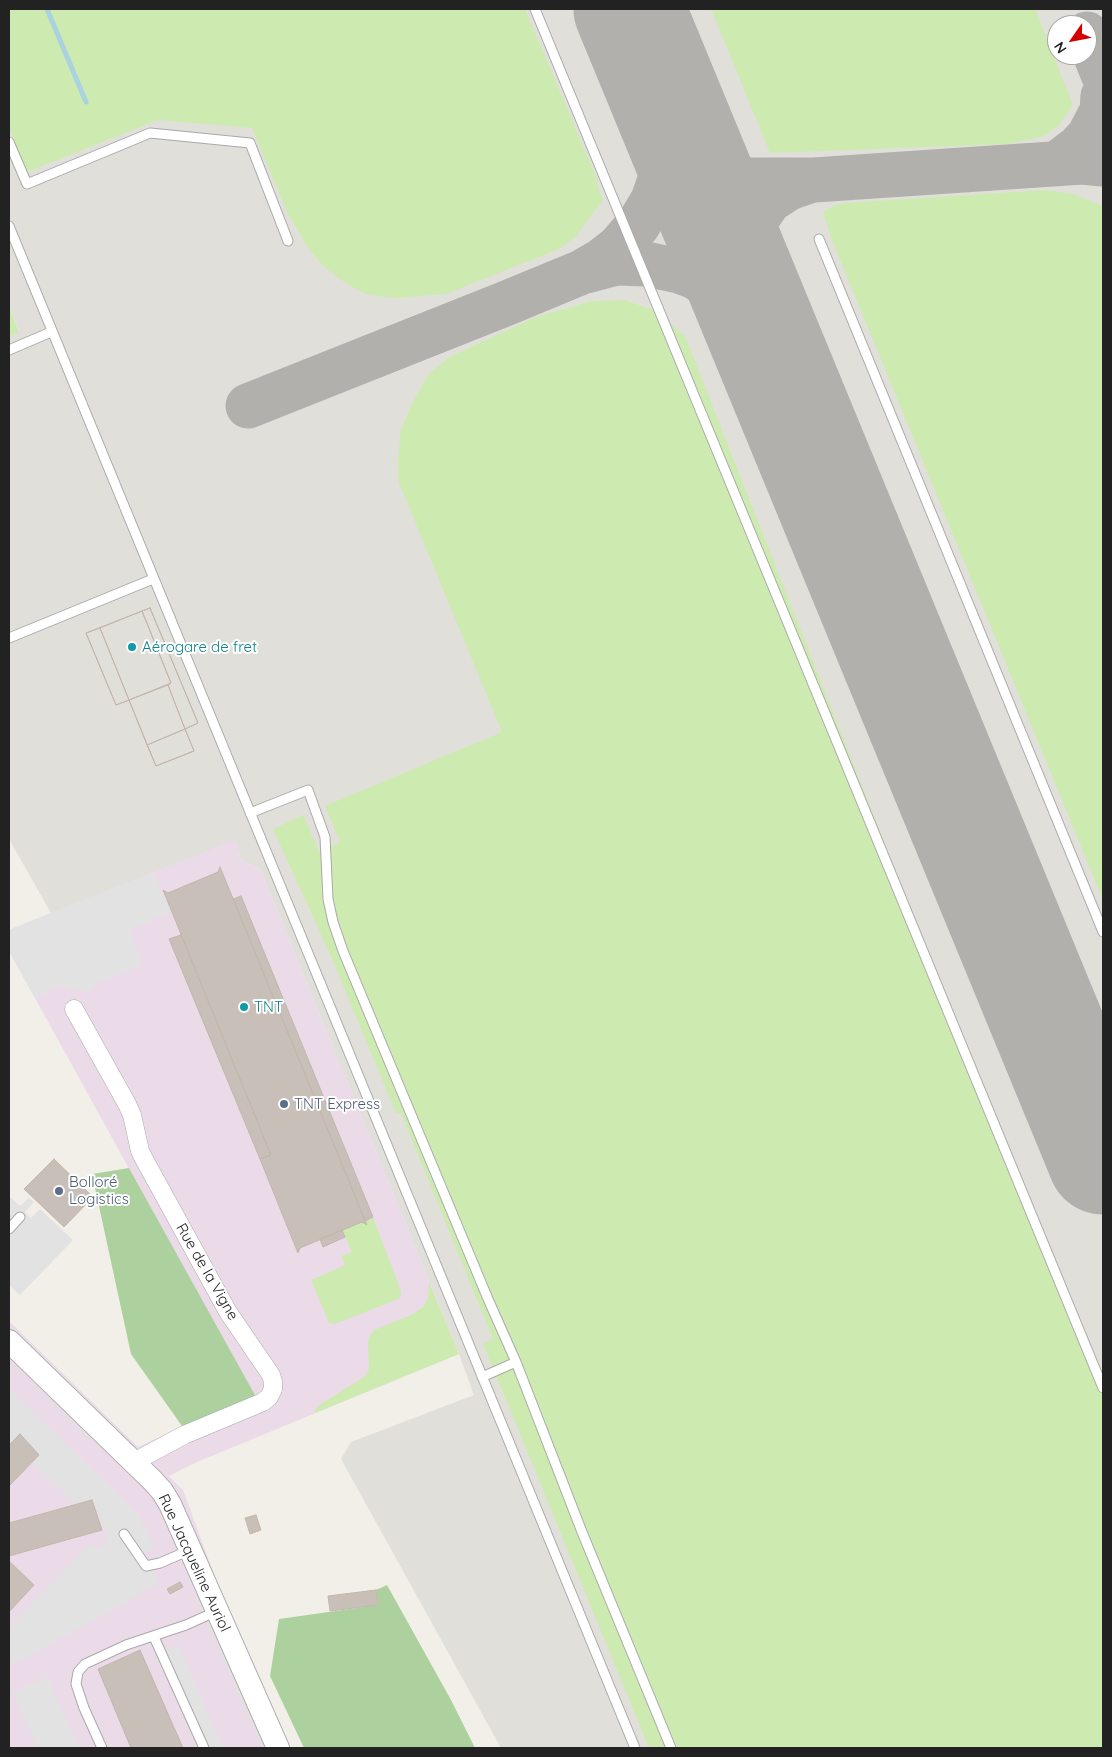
<!DOCTYPE html>
<meta charset="utf-8">
<style>
body{margin:0}
#map{position:relative;width:1112px;height:1757px;overflow:hidden;background:#f2efe9;font-family:Quicksand,sans-serif}
canvas{display:block}
.frame{position:absolute;inset:0;border:10px solid #222;pointer-events:none}
.north{position:absolute;left:1047px;top:15px;width:50px;height:50px;box-sizing:border-box;background:#fff;border:1px solid #a7a7a7;border-radius:50%;rotate:237deg;font-size:14px;font-weight:700;line-height:20px;text-align:center;color:#222}
.north::after{content:'';display:block;margin:auto;width:18px;height:22px;background:#d40000;clip-path:polygon(50% 0,100% 100%,50% 72%,0 100%)}
</style>
<div id="map">
<canvas width="1112" height="1757"></canvas>
<div class="frame"></div>
<div class="north">N</div>
</div>
<script>
const g = document.querySelector('canvas').getContext('2d');
g.lineJoin = 'round';
function paint(path, color) {
  g.fillStyle = color;
  g.fill(path, 'evenodd');
}
function poly(rows) {
  const path = new Path2D();
  for (const r of rows) {
    path.moveTo(r[0], r[1]);
    for (let i = 2; i < r.length; i += 2) path.lineTo(r[i], r[i + 1]);
  }
  return path;
}
function trace(path, color, width, dash) {
  g.strokeStyle = color;
  g.lineWidth = width;
  g.lineCap = dash ? 'butt' : 'round';
  g.setLineDash(dash || []);
  g.stroke(path);
}
function drawText(font, color, halo, rows, align = 'center') {
  g.font = font + ' Quicksand,sans-serif';
  g.lineWidth = 4;
  g.setLineDash([]);
  g.textBaseline = 'middle';
  g.strokeStyle = halo;
  g.fillStyle = color;
  for (const [text, x, y, turn = 0] of rows) {
    g.save();
    g.translate(x, y);
    g.rotate((+turn || 0) * Math.PI / 180);
    g.textAlign = isNaN(turn) ? turn : align;
    if (halo) g.strokeText(text, 0, 0);
    g.fillText(text, 0, 0);
    g.restore();
  }
}
const industrial = poly([
 [235,839,241,860,260,869,459,1354,197,1462,169,1476,183,1490,278,1748,9,1748,9,1321,138,1447,182,1426,255,1397,9,951,9,930]
]);
const airport = poly([
 [9,9,1103,9,1103,1748,501,1748,341,1459,351,1442,474,1395,459,1354,260,869,241,860,235,840,51,913,9,839,9,336,19,331,9,306],
 [1057,25,1087,25,1087,55,1057,55]
]);
const grass = poly([
 [9,9,525,9,597,179,598,188,603,200,575,237,559,249,446,294,394,298,365,294,341,280,322,265,308,248,287,212,252,128,158,120,27,172,9,127],
 [711,9,1035,9,1073,105,1059,125,1050,132,1038,138,1008,144,770,153],
 [1045,190,1073,194,1103,206,1103,900,832,240,823,212,836,205,845,203],
 [625,300,655,311,685,336,1103,1398,1103,1748,649,1748,483,1344,493,1339,401,1113,396,1113,333,961,273,829,303,815,319,852,340,842,325,806,502,732,399,483,398,458,401,430,412,403,429,374,451,356,536,317,592,301],
 [9,306,19,332,9,336],
 [373,1217,401,1291,401,1296,398,1299,335,1324,329,1323,311,1280,345,1265,341,1256,352,1252,342,1230,362,1222,367,1225,365,1221],
 [429,1282,459,1354,315,1413,315,1409,321,1404,364,1377,369,1369,368,1341,371,1334,374,1330,411,1315,423,1307,428,1299]
]);
const forest = poly([
 [129,1168,256,1397,182,1426,131,1354,92,1174],
 [387,1585,451,1700,475,1748,304,1748,270,1676,279,1619,378,1605,376,1590]
]);
const parking = poly([
 [153,872,171,912,129,930,142,964,94,985,87,993,61,985,35,998,9,951,9,930],
 [10,1197,20,1206,29,1198,34,1202,25,1212,31,1218,40,1209,73,1240,20,1295,9,1285,9,1199],
 [43,1385,100,1441,97,1445,39,1389],
 [9,1389,137,1513,154,1548,144,1553,159,1583,15,1664,9,1657,9,1628,91,1543,98,1550,108,1541,92,1500,75,1504,32,1463,39,1455,20,1434,9,1445],
 [202,1594,266,1742,261,1744,196,1597],
 [179,1646,223,1748,204,1748,161,1653],
 [47,1677,79,1748,37,1748,13,1693]
]);
const stream = poly([
 [47,9,86,102]
]);
const taxiway = poly([
 [1087,34,1103,74],
 [668,97,682,131,692,146,711,166,723,172,747,180,814,180,1082,162,1103,164],
 [1058,163,1079,147,1089,136,1102,111,1103,96],
 [586,271,616,263,646,264,679,271,695,277,721,294,741,311,757,332,808,440],
 [765,331,745,274,743,263,745,249,754,223,769,201,789,188,812,180],
 [248,406,507,303,582,272,601,261,619,247,638,225,653,200,660,180,667,141,659,76]
]);
const runway = poly([
 [629,9,1103,1159]
]);
const building = poly([
 [150,608,198,723,185,729,194,751,156,766,129,700,116,705,86,633,150,608],
 [150,608,198,723,185,729,168,685,171,683,142,611,150,608],
 [142,611,171,683,129,700,100,628,142,611],
 [100,628,129,700,116,705,86,633,100,628],
 [168,685,185,729,147,745,129,700,168,685],
 [185,729,194,751,156,766,147,745,185,729],
 [220,867,367,1225,362,1222,300,1248,298,1253,260,1159,271,1155,163,890,168,893,218,872,220,867],
 [241,896,373,1217,365,1221,233,899,241,896],
 [181,935,271,1155,260,1159,169,939,181,935],
 [54,1159,93,1197,64,1227,24,1189,54,1159],
 [342,1230,345,1237,323,1247,320,1239,342,1230],
 [20,1434,39,1455,9,1486,9,1445,20,1434],
 [92,1500,102,1530,9,1556,9,1523,92,1500],
 [256,1515,261,1530,250,1534,245,1518,256,1515],
 [9,1561,34,1585,9,1612,9,1561],
 [180,1582,183,1587,170,1594,167,1589,180,1582],
 [376,1590,378,1605,330,1611,328,1596,376,1590],
 [140,1650,183,1748,131,1748,98,1669,140,1650]
]);
const service = poly([
 [535,9,1103,1388],
 [9,142,27,184,150,133,250,143,288,241],
 [9,226,635,1748],
 [819,239,1103,932],
 [9,350,51,332],
 [9,638,153,579],
 [250,813,308,790,325,837,328,899,333,922,343,951,488,1299,516,1362,582,1532,671,1748],
 [9,1229,20,1217],
 [482,1377,516,1362],
 [124,1534,146,1566,160,1563,190,1550],
 [154,1637,204,1748],
 [102,1748,84,1708,76,1684,78,1672,85,1664,126,1645,186,1625,217,1611]
]);
const minor = poly([
 [74,1009,127,1104,132,1115,140,1151,144,1159,228,1312,271,1375,273,1382,273,1389,269,1397,263,1402,184,1435,134,1462]
]);
const tertiary = poly([
 [9,1341,152,1480,162,1491,170,1504,278,1748]
]);
const markers = [
 [132,647,5,"#0f9aa8"],
 [244,1007,5,"#0f9aa8"],
 [284,1104,5,"#5c6f8a"],
 [59,1191,5,"#5c6f8a"]
];
const cultureNames = [
 ["Aérogare de fret",142,647],
 ["TNT",254,1007]
];
const serviceNames = [
 ["TNT Express",294,1104],
 ["Bolloré",69,1182],
 ["Logistics",69,1199]
];
const streetNames = [
 ["Rue de la Vigne",207,1272,60],
 ["Rue Jacqueline Auriol",194,1563,65]
];
paint(industrial, '#ebdbe8');
paint(airport, '#e1dfda');
paint(grass, '#cdebb0');
paint(forest, '#add19e');
paint(parking, '#e2e2e2');
trace(stream, '#aad3df', 5);
trace(taxiway, '#b1b0ac', 45);
trace(runway, '#b1b0ac', 111);
paint(building, '#c7bfb8');
trace(building, '#c4b6ab', 1);
trace(service, '#a9a9a9', 11);
trace(minor, '#a9a9a9', 19);
trace(tertiary, '#a9a9a9', 24);
trace(service, '#fff', 9);
trace(minor, '#fff', 18);
trace(tertiary, '#fff', 22);
for (const [x, y, r, color] of markers) {
  const dot = new Path2D();
  dot.arc(x, y, r, 0, 2 * Math.PI);
  g.fillStyle = color;
  g.fill(dot);
  trace(dot, '#fff', 2);
}
drawText('15px', '#0d838f', '#fff', cultureNames, 'left');
drawText('15px', '#4e5e75', '#fff', serviceNames, 'left');
drawText('15px', '#222', '#fff', streetNames);
</script>
